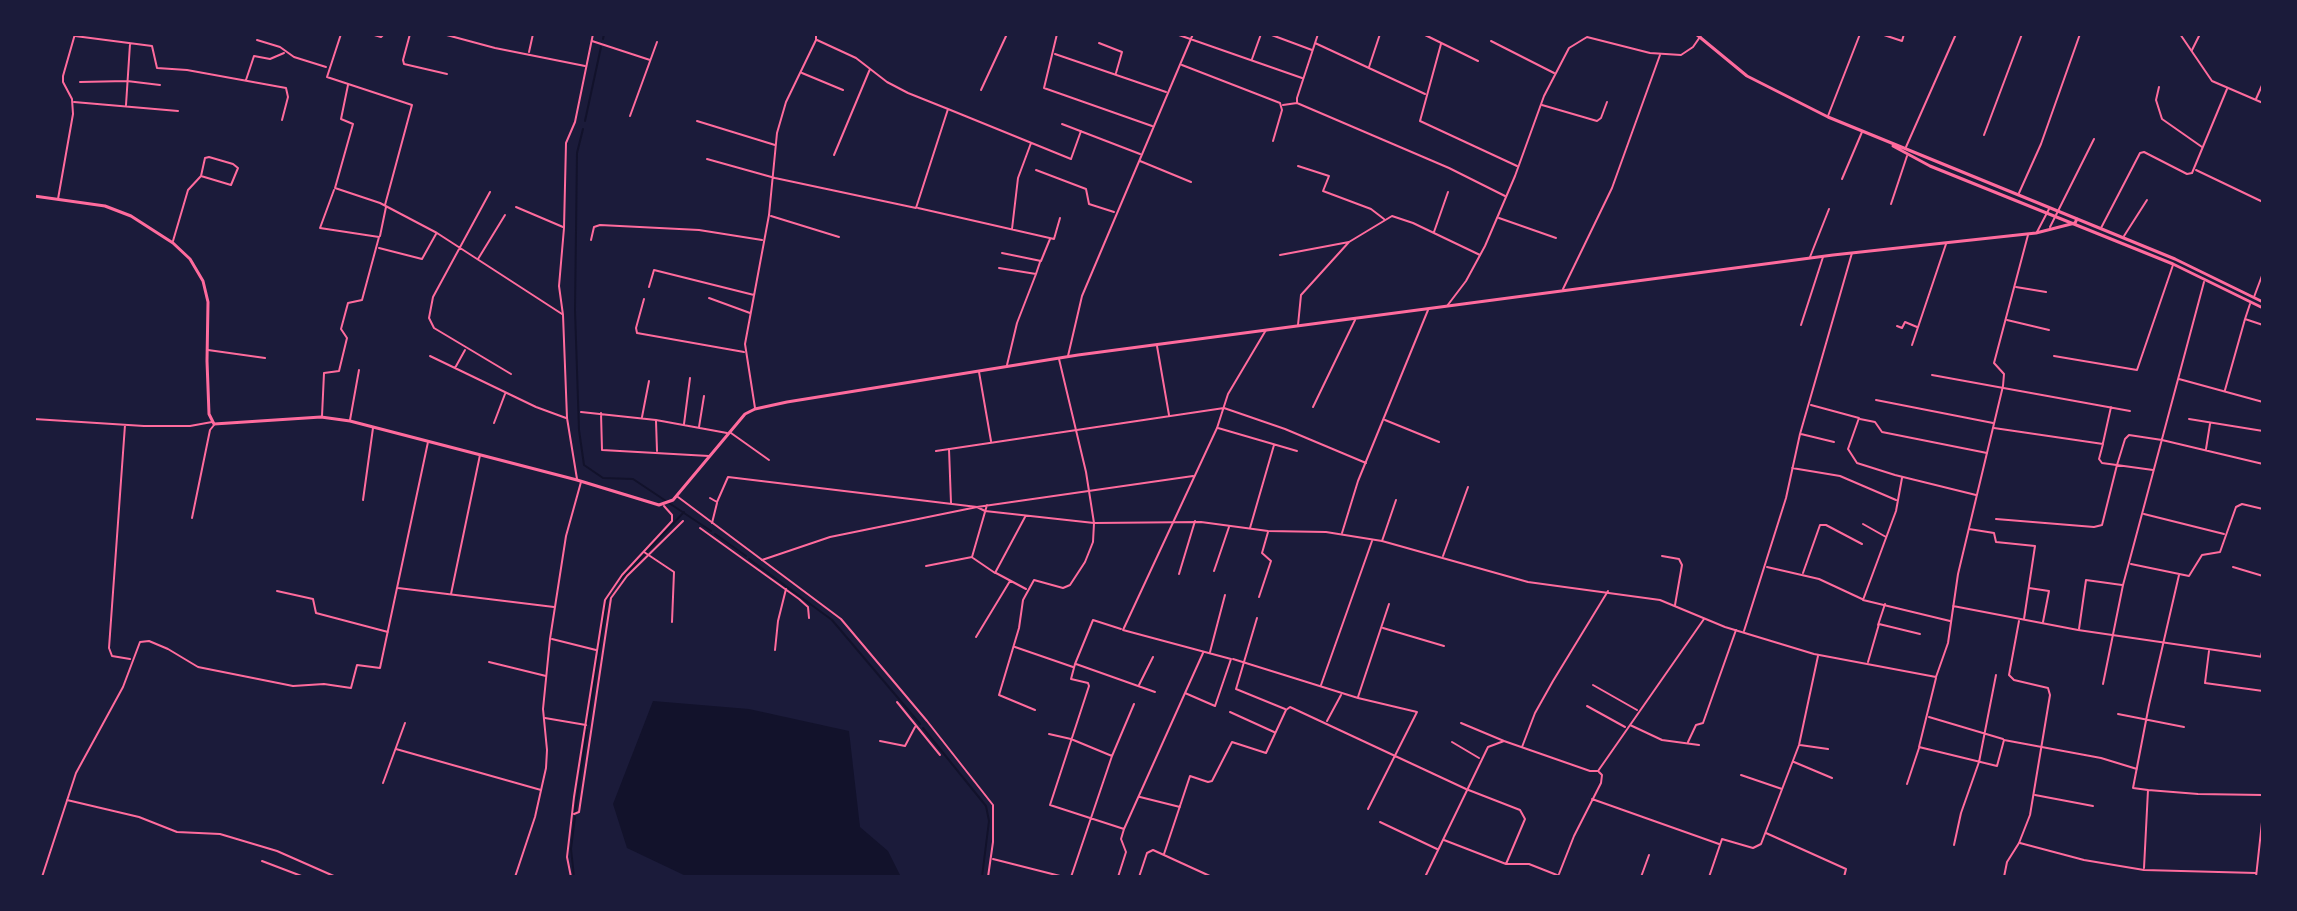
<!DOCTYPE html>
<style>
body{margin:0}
#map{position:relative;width:2297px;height:911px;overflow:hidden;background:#1b1b3a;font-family:"Source Serif 4",serif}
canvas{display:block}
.frame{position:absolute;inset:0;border:36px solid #1b1b3a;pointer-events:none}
</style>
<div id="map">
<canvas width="2297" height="911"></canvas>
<div class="frame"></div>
</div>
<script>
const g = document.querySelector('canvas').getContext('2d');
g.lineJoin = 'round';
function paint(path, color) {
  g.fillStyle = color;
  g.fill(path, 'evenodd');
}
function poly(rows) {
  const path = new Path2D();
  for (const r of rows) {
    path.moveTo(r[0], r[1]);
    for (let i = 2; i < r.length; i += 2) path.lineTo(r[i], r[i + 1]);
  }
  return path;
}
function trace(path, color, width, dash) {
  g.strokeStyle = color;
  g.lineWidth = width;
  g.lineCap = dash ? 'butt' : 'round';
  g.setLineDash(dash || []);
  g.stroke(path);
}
const water = poly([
 [653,701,749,709,849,731,860,827,888,851,901,877,688,877,627,848,613,804]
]);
const stream = poly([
 [603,39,604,34],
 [585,121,601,47],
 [583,129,577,153,575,310,579,430,584,465,603,478,633,479,711,531],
 [715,534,746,556],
 [749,559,832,620,920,724],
 [620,580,684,512],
 [588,724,606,605,609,596],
 [923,728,986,806,989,821,982,877],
 [575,812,587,730],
 [574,877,571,849,575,817]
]);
const minor = poly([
 [341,34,327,77,412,105,385,205],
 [371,34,381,37,384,34],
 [410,34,403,60,404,64,447,74],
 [443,34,495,48,585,66],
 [1057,34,1044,88,1152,126],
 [1176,34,1302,78],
 [1269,34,1312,50],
 [1318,34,1297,98,1297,103,1449,168,1505,196],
 [1423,34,1478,61],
 [1881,34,1902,41,1904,34],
 [75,36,152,46,157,68,187,70,286,88,288,97,282,120],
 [257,40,280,47,294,57,326,67],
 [817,40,856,58,887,82,908,93,948,109],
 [592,41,650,60],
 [1491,41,1554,73],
 [1099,43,1122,52,1116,73],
 [1315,43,1425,94],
 [1441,44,1420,121,1517,166],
 [2192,50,2200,34],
 [529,52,533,34],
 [1055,54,1166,92],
 [1252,59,1261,34],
 [1182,65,1280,103,1282,110,1273,141],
 [1369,67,1380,34],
 [802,73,843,90],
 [246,80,254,56,270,59,284,53],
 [80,82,127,81,160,85],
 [348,85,341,119,353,124,335,188,380,203,437,233,562,314],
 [2159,87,2156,100,2162,119,2202,147],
 [981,90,1007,34],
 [2256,99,2263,83],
 [74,102,178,111],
 [126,105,130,44],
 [1283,105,1297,103],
 [1542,105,1597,121,1601,118,1607,102],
 [630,116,657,42],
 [1828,116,1860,34],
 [697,121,775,145],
 [1062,124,1140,154],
 [1984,135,2022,34],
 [1906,147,1956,34],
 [834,155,870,69],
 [707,159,775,178,916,208,948,109,1071,159,1081,131],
 [1140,161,1191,182],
 [1298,166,1329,176,1323,191,1371,209,1384,219],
 [1036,170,1086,189,1089,204,1114,212],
 [2196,170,2263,202],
 [1842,179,1862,132],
 [490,192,433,297,429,318,434,328,511,374],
 [1891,204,1907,156],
 [516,207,563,227],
 [918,208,1054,239,1060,218],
 [771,216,839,237],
 [1499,218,1556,238],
 [2050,227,2094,139],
 [2101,228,2140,153,2144,152,2187,174,2192,173,2227,89],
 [1012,229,1018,178,1031,143],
 [1434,232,1448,192],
 [380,236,386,207],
 [2124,236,2147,200],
 [591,240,594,227,600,225,699,230,762,240],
 [173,241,188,190,201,176,205,158,209,157,233,164,238,168,231,185,201,176],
 [379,248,422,259,436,234],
 [1002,253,1041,261,1050,239],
 [1280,255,1349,242,1392,216,1413,223,1480,255],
 [1810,257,1829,209],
 [478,259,505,215],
 [999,268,1036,274,1017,323,1007,365],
 [1036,274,1040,262],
 [649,287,654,270,754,295],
 [2016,287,2046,292],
 [1563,289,1612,188,1660,55],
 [2254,297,2263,273],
 [709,298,750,313],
 [644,299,636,328,637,333,744,352],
 [2250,304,2245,319,2263,325],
 [2007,320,2049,330],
 [1298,325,1301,295,1349,242],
 [1801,325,1823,257],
 [1897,326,1902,328,1905,322,1917,327],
 [1912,345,1946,244],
 [1157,346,1169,415],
 [208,350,265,358],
 [430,356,536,407,566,418],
 [1068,356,1082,296,1193,34],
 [2054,356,2137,370,2173,265],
 [455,368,465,350],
 [979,372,991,441],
 [1932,375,2130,411],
 [2179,379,2263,402],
 [2225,390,2245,319],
 [1876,400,1993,423],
 [1811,405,1859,418,1848,449,1857,463,1895,475,1976,495],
 [1313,407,1355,320],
 [755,408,745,344,769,215,777,133,786,102,816,40,816,34],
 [581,412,656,420,727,433],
 [601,413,602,450,709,456],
 [322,416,324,373,339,371,347,338,341,329,348,303,362,300,379,237,320,228,334,190],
 [642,417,649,381],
 [34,419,144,426,190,426,212,422],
 [1860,419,1875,422,1882,432,1987,453],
 [2189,419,2263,431],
 [350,420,359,370],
 [1385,420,1439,442],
 [656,421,657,451],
 [494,423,505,394],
 [684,424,690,378],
 [125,425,109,648,112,656,130,659],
 [699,427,704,396],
 [1218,428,1297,451],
 [1994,428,2103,444,2099,459,2102,463,2153,470],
 [731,433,769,460],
 [1801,434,1834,442],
 [2103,443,2111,407],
 [949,449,951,503],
 [2206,449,2210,424],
 [936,451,1224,408,1285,429,1366,463],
 [1792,468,1840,476,1896,500],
 [1902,478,1896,511,1863,600,1950,621],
 [710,498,717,502,728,477,977,507,1193,476],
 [363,500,373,428],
 [2144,514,2224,534],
 [192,518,210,430,214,425],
 [1996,519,2094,527,2102,525,2117,465,2125,439,2129,435,2162,440,2263,464],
 [712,523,717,503],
 [1863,524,1886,537],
 [700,528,799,599,808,607,809,618],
 [1250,528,1274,445],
 [1969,529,1994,533,1996,542,2035,546,2024,619],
 [1342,533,1358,481,1428,310],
 [1382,541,1396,500],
 [644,552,674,572,672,622],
 [1443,556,1468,487],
 [1662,556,1679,559,1682,565,1675,605],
 [973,558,995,573,1025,517],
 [762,560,830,537,977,507,985,511,1094,523,1093,542,1085,562,1070,585,1063,588,1034,580,1023,600,1019,628,999,695,1035,710],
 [2131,564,2189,576,2202,555,2220,552,2236,507,2242,504,2263,509],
 [926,566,972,557,987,505],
 [1767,567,1819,579,1862,599],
 [2233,567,2263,576],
 [1214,571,1229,527],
 [996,573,1026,589],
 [1803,573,1820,525,1826,525,1862,544],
 [1179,574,1195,521],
 [398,588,554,607],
 [2029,588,2049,591,2043,622],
 [277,591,313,599,316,613,388,632],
 [451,594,480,455],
 [1259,597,1271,561,1262,553,1268,532],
 [1257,618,1236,689,1285,709],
 [1878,625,1885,604],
 [1383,628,1444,646],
 [1121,629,1093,620,1075,664,1071,679,1088,683,1089,686,1050,805,1124,829],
 [2079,629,2086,580,2122,585],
 [1744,631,1786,498,1800,434,1852,253],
 [976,637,1010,581],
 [552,639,596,650],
 [1015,647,1073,667],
 [775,650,778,621,786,589],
 [2209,651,2205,683,2263,691],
 [1210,652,1225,595],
 [2261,656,2263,648],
 [1233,659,1358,698,1417,712,1368,809],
 [489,662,546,676],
 [1868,662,1879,624,1920,634],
 [1076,664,1155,692],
 [1936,678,1919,747,1997,766,2004,740,2101,758,2137,769],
 [2103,684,2123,585,2204,282],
 [1139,685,1153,657],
 [1321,685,1372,541],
 [1593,685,1637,710],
 [1185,693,1203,653],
 [1358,697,1389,604],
 [897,702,940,755],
 [1587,706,1625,727],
 [1230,712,1274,732],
 [2118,714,2184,727],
 [1929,717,2003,739],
 [545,718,586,725],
 [1327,721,1341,695],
 [1461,723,1504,741],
 [1630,725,1662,740,1699,745],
 [1049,734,1071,739,1112,756,1134,704],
 [880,741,905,746,915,727],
 [1452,742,1479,758],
 [1688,742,1696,725,1703,723,1736,630],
 [1800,745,1828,749],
 [1522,747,1535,713,1553,681,1608,591],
 [396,749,541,790],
 [1794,762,1832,778],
 [1741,775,1782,789],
 [383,783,405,723],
 [1907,784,1919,748],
 [2148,790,2133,788,2149,705,2179,575],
 [2035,795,2093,806],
 [1140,797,1180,807],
 [1592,799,1719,844],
 [67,800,139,817,177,832,220,834,277,851,336,877],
 [574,814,579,812,611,598,627,576,683,521],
 [1380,822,1437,849],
 [1766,833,1846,869,1844,877],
 [1444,840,1506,864,1529,864,1562,877],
 [2020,843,2084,860,2144,870,2256,873],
 [1954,845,1961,813,1979,762,1996,675],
 [1164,854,1190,776,1208,782,1212,781,1232,742,1266,753,1286,710,1290,707,1466,789,1520,810,1525,819,1506,864],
 [993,859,1064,877],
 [262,861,304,877],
 [2144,868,2148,790,2198,794,2263,795],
 [1559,874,1574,836,1601,783,1602,775,1599,772],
 [42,877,76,773,123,687,140,642,149,641,168,649,198,667,293,686,324,684,351,688,357,665,380,668,428,442],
 [571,877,567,857,574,797,605,600,622,575,672,521,672,515,664,506],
 [1071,877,1112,756],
 [1118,877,1126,852,1121,839,1124,829,1185,693,1215,706,1231,659,1123,630,1217,428,1228,394,1266,330],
 [1139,877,1147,853,1153,850,1212,877],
 [1425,877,1488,747,1504,741,1590,771,1598,771,1704,619],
 [1641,877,1649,855],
 [1709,877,1722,839,1753,848,1761,844,1799,745,1818,656],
 [2256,877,2263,813]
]);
const tertiary = poly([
 [2180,34,2212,81,2263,103],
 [2019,193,2041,144,2080,34],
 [58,199,73,114,72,99,63,82,63,76,75,34],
 [2037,232,2049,209],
 [1447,306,1466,281,1485,246,1515,176,1544,96,1569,48,1587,37,1650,53,1681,55,1693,47,1702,34],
 [1059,359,1086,472,1094,523,1201,522,1268,531,1326,532,1382,541,1528,582,1660,600,1725,627,1814,654,1936,677,1948,643,1958,574,2003,386,2004,374,1994,363,2028,235],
 [577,479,567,418,563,315,559,286,564,228,566,143,575,122,593,34],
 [678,497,841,619,927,721,993,805,993,842,988,877],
 [1953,606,2078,630,2263,657],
 [515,877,535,817,546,768,547,750,543,709,550,639,566,536,581,482],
 [2004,877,2007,862,2019,843,2030,815,2050,695,2048,688,2014,680,2009,675,2019,621]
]);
const secondary = poly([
 [34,196,105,206,131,216,173,243,190,259,203,281,208,302,207,361,209,414,214,424,321,417,350,421,577,480,659,505,673,500,745,414,755,409,787,402,1078,355,1833,255,2036,233,2075,223,2077,219]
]);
const trunk = poly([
 [1696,34,1747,76,1828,117,2175,259,2263,302],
 [1893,146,1930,166,2173,264,2263,308]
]);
paint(water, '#12122b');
trace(stream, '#12122b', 2);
trace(minor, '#ff6b9d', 2);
trace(tertiary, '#ff6b9d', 2);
trace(secondary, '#ff6b9d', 3);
trace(trunk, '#ff6b9d', 3);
</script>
